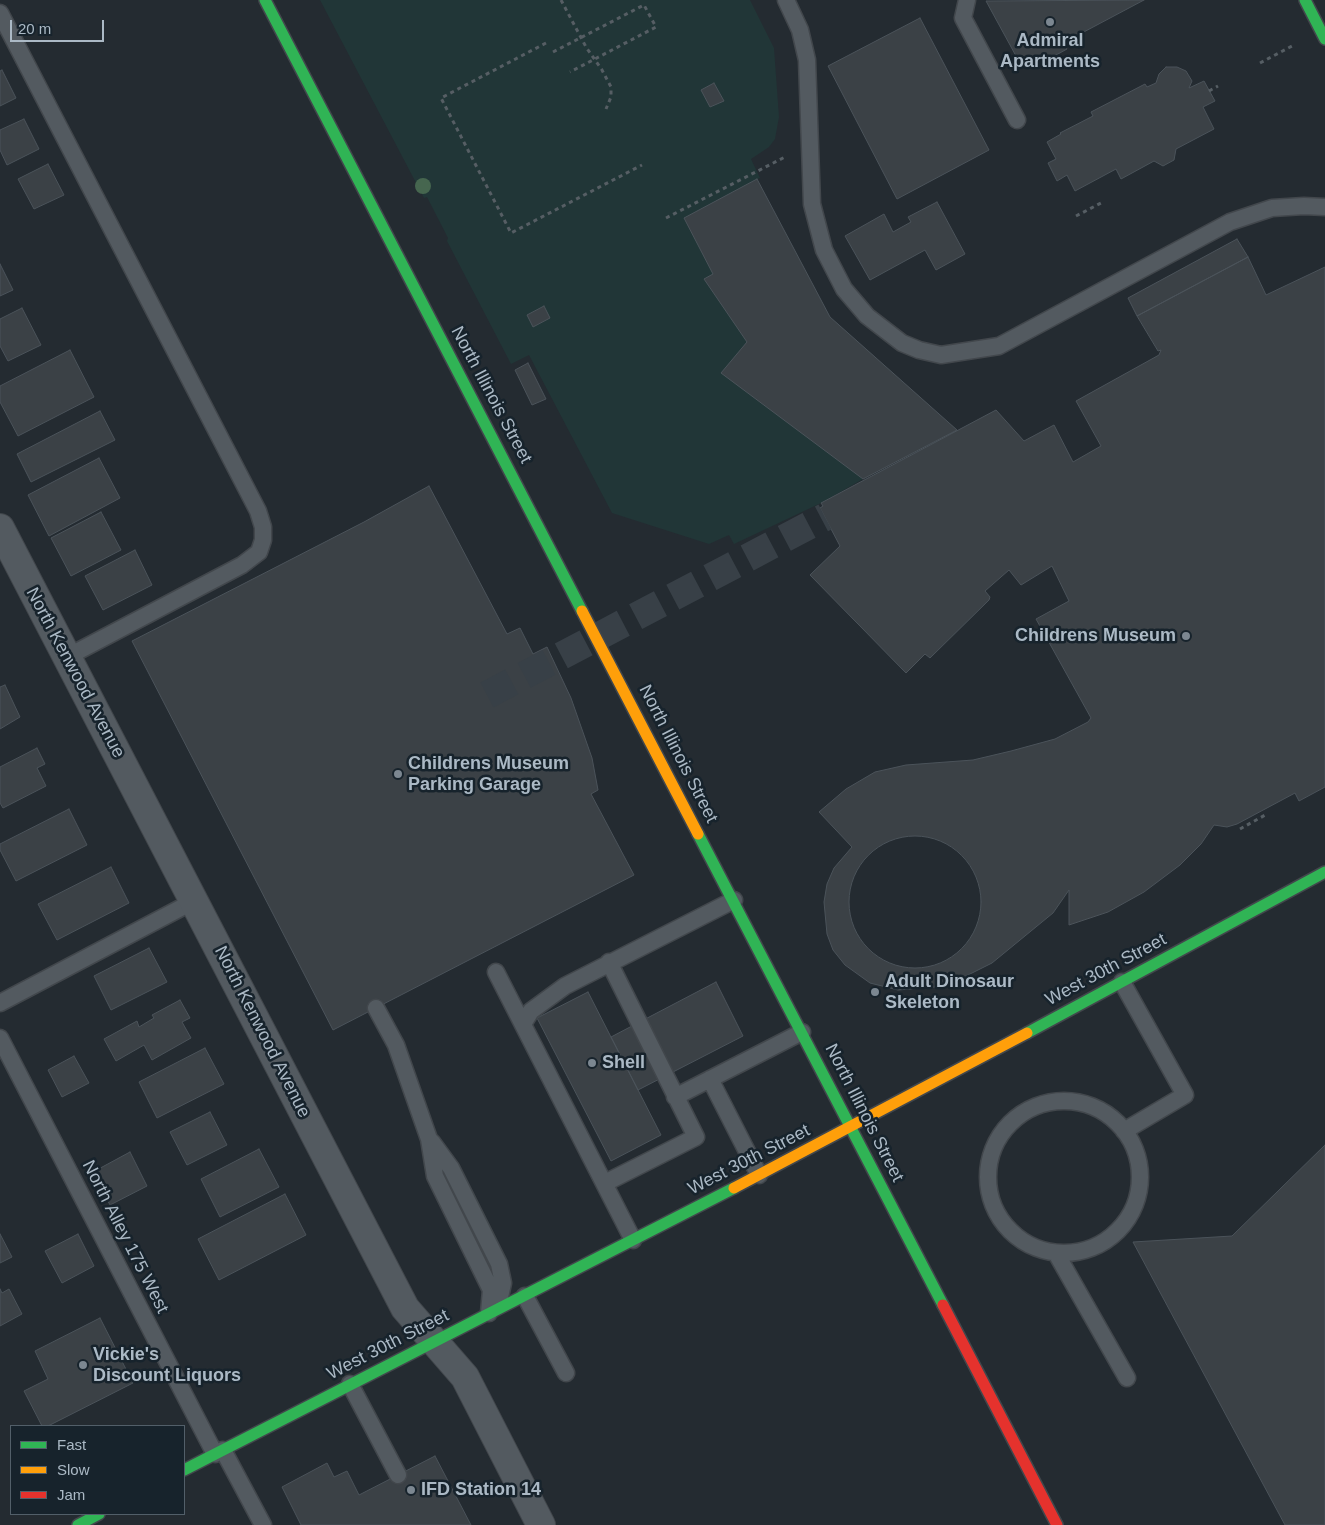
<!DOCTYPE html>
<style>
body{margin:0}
#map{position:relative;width:1325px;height:1525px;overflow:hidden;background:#242b31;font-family:Arial,sans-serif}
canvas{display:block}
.legend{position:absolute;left:10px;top:1425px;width:175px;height:90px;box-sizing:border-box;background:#17232c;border:1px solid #525f69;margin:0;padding:6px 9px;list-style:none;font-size:15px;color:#abb9c5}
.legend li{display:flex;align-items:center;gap:10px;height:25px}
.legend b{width:25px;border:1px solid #525f69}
.scale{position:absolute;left:10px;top:20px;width:94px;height:22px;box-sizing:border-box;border:2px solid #abb9c5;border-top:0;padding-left:6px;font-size:15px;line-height:18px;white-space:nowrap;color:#abb9c5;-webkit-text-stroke:4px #17232c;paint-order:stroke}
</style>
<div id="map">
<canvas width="1325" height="1525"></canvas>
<ul class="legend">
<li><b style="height:6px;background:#30b455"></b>Fast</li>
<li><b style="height:6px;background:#ff9f0a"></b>Slow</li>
<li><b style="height:6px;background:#e5322d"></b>Jam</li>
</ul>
<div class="scale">20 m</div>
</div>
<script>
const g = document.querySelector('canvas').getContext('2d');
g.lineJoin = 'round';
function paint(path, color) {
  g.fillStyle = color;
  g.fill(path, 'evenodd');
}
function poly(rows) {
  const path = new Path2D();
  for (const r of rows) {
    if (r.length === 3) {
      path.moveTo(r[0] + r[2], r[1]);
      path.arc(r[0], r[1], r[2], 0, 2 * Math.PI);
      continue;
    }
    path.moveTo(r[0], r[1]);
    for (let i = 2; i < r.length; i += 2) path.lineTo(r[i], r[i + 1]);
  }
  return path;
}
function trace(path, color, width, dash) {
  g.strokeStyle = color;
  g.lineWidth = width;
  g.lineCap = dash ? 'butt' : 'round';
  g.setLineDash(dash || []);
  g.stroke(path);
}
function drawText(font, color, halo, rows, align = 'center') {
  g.font = font + ' Arial,sans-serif';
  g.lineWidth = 5;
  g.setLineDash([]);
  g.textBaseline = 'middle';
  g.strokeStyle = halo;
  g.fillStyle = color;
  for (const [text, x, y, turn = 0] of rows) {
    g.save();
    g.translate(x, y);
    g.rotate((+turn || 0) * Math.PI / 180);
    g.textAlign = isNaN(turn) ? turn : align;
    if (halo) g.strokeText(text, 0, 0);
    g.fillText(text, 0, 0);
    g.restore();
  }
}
const green = poly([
 [320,0,750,0,774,48,779,117,775,139,769,147,751,159,760,178,757,179,877,459,863,479,821,503,734,544,729,535,709,544,612,513,529,355,511,364,447,241,448,238,427,197,424,198]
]);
const building = poly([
 [1144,0,1063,43,1067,49,1047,60,1044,56,1022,67,986,1,1144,0],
 [920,18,989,150,897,199,828,66,920,18],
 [1166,67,1177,67,1186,71,1192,81,1189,88,1204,81,1215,101,1203,107,1214,129,1176,149,1174,160,1163,166,1154,161,1121,179,1116,169,1075,191,1067,175,1057,181,1048,163,1056,159,1047,142,1061,134,1060,133,1093,116,1091,112,1145,84,1147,87,1156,83,1159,74,1166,67],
 [2,70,16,98,0,106,0,71,2,70],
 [714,83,724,101,710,107,701,90,714,83],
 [24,119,39,149,7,165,0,150,0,130,24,119],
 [48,164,64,195,34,209,18,179,48,164],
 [757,179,830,317,957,430,863,479,721,373,747,342,704,279,713,274,684,218,757,179],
 [937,202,965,254,936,270,925,250,870,280,845,236,884,214,893,232,911,222,908,217,937,202],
 [1237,239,1248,257,1137,316,1128,298,1237,239],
 [1248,257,1266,295,1325,267,1325,787,1299,801,1295,793,1237,824,1227,827,1214,825,1201,844,1180,865,1144,892,1108,912,1069,925,1069,890,1053,913,992,963,946,986,898,990,870,983,845,965,833,950,827,934,824,902,827,884,834,868,852,847,819,812,846,789,875,772,906,765,973,760,1011,751,1055,739,1088,722,1091,718,1036,619,1069,601,1052,566,1021,585,1009,570,985,591,990,597,989,600,930,658,925,654,906,673,810,575,840,546,820,508,823,506,821,503,996,410,1024,441,1054,425,1073,462,1101,446,1076,401,1159,355,1161,350,1158,351,1137,316,1248,257],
 [0,264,13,290,0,296,0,264],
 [544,306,550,318,533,327,527,315,544,306],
 [22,308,41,345,8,361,0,346,0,319,22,308],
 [70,350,94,397,18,436,0,402,0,386,70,350],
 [528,363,546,399,532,405,515,370,528,363],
 [100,411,115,440,31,482,17,454,100,411],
 [99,458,120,498,49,536,28,495,99,458],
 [429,486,507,634,520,628,533,654,547,647,571,698,592,758,598,790,591,794,634,875,333,1030,132,641,364,522,429,486],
 [101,512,121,550,71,576,51,538,101,512],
 [135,550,152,585,103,610,85,576,135,550],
 [5,685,20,717,0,729,0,687,5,685],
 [37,748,45,764,37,768,46,786,3,808,0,803,0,767,37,748],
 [69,809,87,845,16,881,0,850,0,844,69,809],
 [915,902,66],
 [111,867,129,903,57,940,38,904,111,867],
 [149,948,167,982,111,1010,94,976,149,948],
 [716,982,743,1036,638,1090,611,1037,716,982],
 [588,992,661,1135,611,1161,537,1018,588,992],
 [180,1000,190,1018,182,1022,191,1038,152,1060,144,1045,116,1061,104,1039,137,1021,139,1027,154,1018,152,1015,180,1000],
 [205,1048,224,1084,157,1118,139,1082,205,1048],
 [74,1056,89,1083,62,1097,48,1070,74,1056],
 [210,1112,227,1145,187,1165,170,1132,210,1112],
 [1325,1145,1325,1525,1285,1525,1133,1242,1232,1236,1325,1145],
 [259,1149,279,1187,220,1217,201,1179,259,1149],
 [130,1152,147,1186,110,1205,93,1172,130,1152],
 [285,1194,306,1235,219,1280,198,1239,285,1194],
 [0,1234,12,1257,0,1263,0,1234],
 [78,1234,94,1266,62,1283,45,1251,78,1234],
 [0,1289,2,1293,9,1289,22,1314,0,1326,0,1289],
 [100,1318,133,1383,48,1426,42,1426,24,1391,48,1379,35,1351,100,1318],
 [435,1456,471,1525,301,1525,282,1487,327,1463,334,1477,347,1471,359,1495,435,1456]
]);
const streetTunnel = poly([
 [487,695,825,517]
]);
const path = poly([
 [561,0,586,47,602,70,611,87,611,97,606,109],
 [546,43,441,98,511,233,642,165],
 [553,52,644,5,656,27,570,72],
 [1260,63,1294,45],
 [1209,91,1218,86],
 [1076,216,1101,203],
 [666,218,785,157],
 [1240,829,1267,814]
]);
const lane = poly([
 [786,0,800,30,807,60,812,204,824,250,844,289,867,316,902,343,919,350,941,355,999,346,1230,222,1272,208,1304,206,1325,207],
 [967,0,963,18,1017,120],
 [0,13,258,511,263,527,263,540,259,552,242,565,67,657],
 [496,972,633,1240],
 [1122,982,1185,1095,1124,1131],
 [0,1003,194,901],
 [376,1008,396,1045,429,1139,435,1176,491,1290,489,1313],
 [523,1024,531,1011,565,986,734,900],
 [0,1038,215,1454],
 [710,1079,759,1175],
 [675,1097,802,1032],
 [1064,1177,76],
 [432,1142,451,1168,499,1264,503,1283,500,1297,493,1307],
 [605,1183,696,1137,609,962],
 [1056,1253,1127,1378],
 [525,1296,566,1373],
 [350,1384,398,1475],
 [223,1450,263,1525]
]);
const street = poly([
 [0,528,405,1308,465,1377,541,1525]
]);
const fast = poly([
 [265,0,582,611],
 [1305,0,1325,39],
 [698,834,943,1305],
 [1027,1033,1325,872],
 [184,1470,734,1188],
 [78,1525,99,1514]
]);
const slow = poly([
 [582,611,698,834],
 [734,1188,1027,1033]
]);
const jam = poly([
 [943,1305,1057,1525]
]);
const trees = [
 [423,186]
];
const markers = [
 [1050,22,5,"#7c8791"],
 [1186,636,5,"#7c8791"],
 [398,774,5,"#7c8791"],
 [875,992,5,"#7c8791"],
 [592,1063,5,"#7c8791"],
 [83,1365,5,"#7c8791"],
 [411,1490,5,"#7c8791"]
];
const poiNames = [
 ["Admiral",1050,41,"center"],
 ["Apartments",1050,62,"center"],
 ["Childrens Museum",1176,636,"right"],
 ["Childrens Museum",408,764],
 ["Parking Garage",408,785],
 ["Adult Dinosaur",885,982],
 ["Skeleton",885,1003],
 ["Shell",602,1063],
 ["Vickie's",93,1355],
 ["Discount Liquors",93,1376],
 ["IFD Station 14",421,1490]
];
const streetNames = [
 ["North Illinois Street",491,395,62],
 ["North Kenwood Avenue",75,673,62],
 ["North Illinois Street",678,754,63],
 ["West 30th Street",1106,970,-28],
 ["North Kenwood Avenue",262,1032,63],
 ["North Illinois Street",864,1113,63],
 ["West 30th Street",749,1160,-27],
 ["North Alley 175 West",125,1237,63],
 ["West 30th Street",388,1345,-27]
];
paint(green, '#213637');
paint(building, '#3b4146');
trace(building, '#4b535a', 1);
trace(streetTunnel, '#384047', 28, [28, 14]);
trace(lane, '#42474c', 19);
trace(street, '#42474c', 30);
trace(fast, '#42474c', 14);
trace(slow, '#42474c', 14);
trace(jam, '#42474c', 14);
trace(path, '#565e64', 3, [4, 4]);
trace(lane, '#535a60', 16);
trace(street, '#535a60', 28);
trace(fast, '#30b455', 11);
trace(slow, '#ff9f0a', 11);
trace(jam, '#e5322d', 11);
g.fillStyle = '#46664f';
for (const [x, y] of trees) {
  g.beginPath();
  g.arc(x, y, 8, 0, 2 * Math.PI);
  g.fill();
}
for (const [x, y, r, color] of markers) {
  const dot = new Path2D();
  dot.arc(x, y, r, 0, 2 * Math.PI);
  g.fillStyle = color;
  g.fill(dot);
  trace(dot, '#17232c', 2);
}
drawText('bold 18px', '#abb9c5', '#17232c', poiNames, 'left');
drawText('18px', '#abb9c5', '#17232c', streetNames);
</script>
